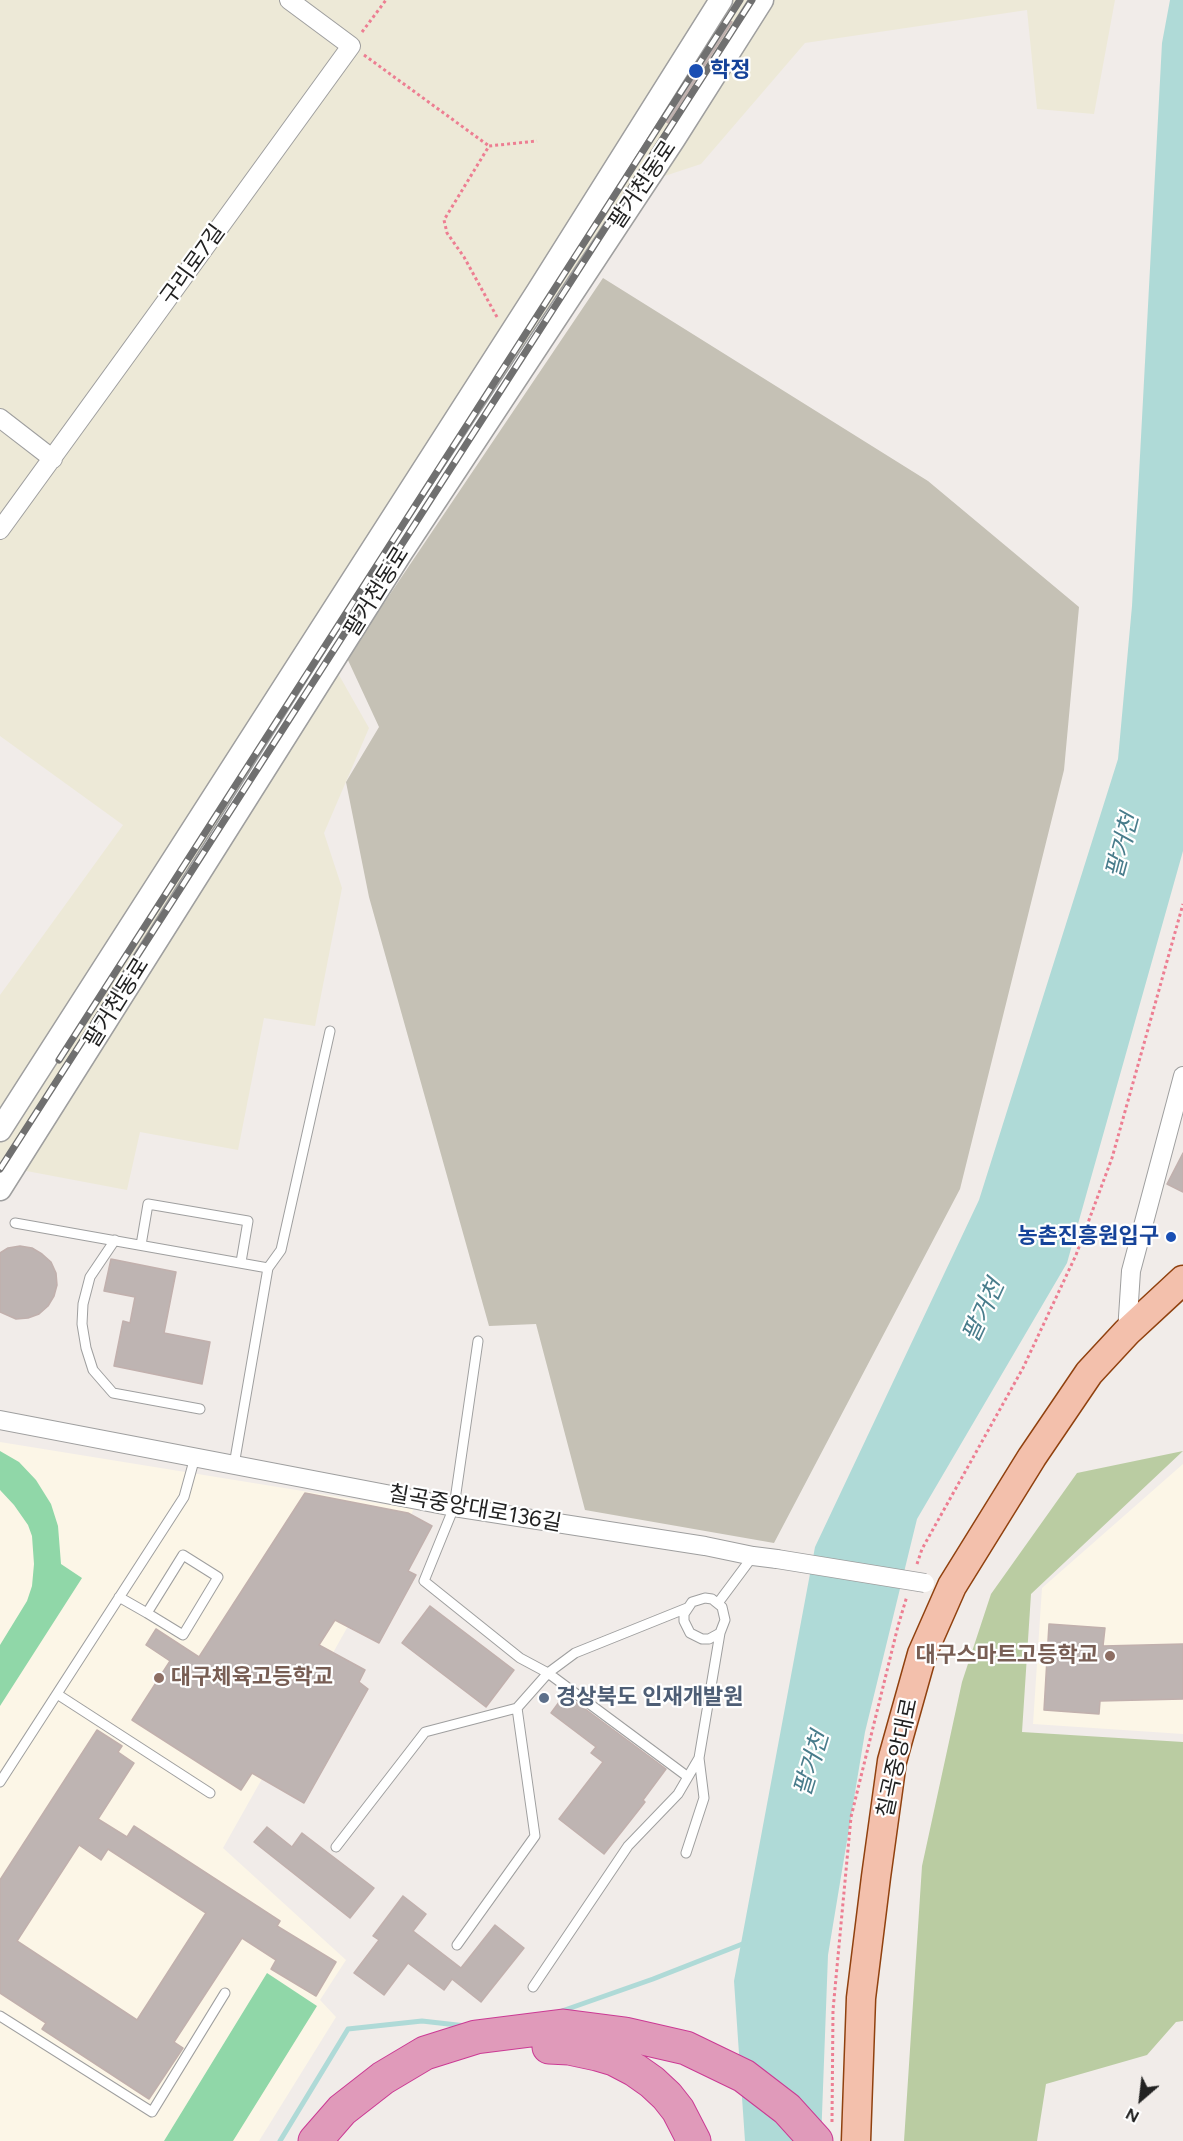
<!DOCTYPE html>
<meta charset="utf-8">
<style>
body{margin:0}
#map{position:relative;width:1183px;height:2141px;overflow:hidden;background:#f1ece9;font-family:Figtree,sans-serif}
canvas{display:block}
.north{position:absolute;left:1111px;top:2069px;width:60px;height:60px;-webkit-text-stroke:4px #fff;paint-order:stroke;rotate:208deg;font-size:16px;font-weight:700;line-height:24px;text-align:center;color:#222}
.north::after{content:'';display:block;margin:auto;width:21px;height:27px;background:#222;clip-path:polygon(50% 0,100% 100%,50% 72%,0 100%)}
</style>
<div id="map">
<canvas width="1183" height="2141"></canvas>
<div class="north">N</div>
</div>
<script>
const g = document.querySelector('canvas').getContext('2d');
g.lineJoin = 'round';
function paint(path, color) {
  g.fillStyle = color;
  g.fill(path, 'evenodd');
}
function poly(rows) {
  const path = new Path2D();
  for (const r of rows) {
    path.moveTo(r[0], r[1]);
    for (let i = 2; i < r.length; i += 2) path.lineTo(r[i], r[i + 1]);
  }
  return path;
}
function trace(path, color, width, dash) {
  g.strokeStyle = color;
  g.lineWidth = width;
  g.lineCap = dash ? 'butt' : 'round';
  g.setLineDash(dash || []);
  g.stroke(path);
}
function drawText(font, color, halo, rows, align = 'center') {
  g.font = font + ' Figtree,"Noto Sans KR",sans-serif';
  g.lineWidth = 4.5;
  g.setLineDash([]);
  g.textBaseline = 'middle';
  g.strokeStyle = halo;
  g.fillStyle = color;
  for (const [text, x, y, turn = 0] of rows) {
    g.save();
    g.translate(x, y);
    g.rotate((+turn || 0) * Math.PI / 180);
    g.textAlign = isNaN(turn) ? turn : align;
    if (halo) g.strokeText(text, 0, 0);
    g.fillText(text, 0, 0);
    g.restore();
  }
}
const education = poly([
 [0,1442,414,1509,223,1848,346,1960,320,2000,336,2017,259,2141,0,2141],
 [1183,1464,1183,1734,1033,1724,1042,1588]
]);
const construction = poly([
 [603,278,928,481,1079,607,1064,770,960,1189,774,1543,585,1510,536,1324,489,1326,369,897,346,782,379,727,347,658]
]);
const farmland = poly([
 [0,0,1115,0,1094,114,1037,109,1027,10,805,43,701,164,628,188,409,524,335,668,369,728,324,833,342,888,315,1026,264,1018,238,1150,140,1132,127,1190,0,1166,0,995,123,825,0,736]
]);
const forest = poly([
 [1183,1451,1031,1594,1022,1732,1183,1742,1183,2021,1176,2022,1147,2055,1046,2084,1037,2141,904,2141,922,1866,962,1682,991,1594,1077,1473]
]);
const pitch = poly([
 [0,1451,19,1462,36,1480,51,1504,58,1526,61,1564,82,1578,0,1706,0,1645,27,1601,32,1586,34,1564,32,1536,28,1525,14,1505,0,1490],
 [267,1973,317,2006,233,2141,164,2141]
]);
const water = poly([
 [1170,0,1183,0,1183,851,1067,1263,917,1519,865,1732,828,1955,821,2141,745,2141,734,1981,815,1547,979,1200,1118,759,1132,606,1162,43]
]);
const stream = poly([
 [559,2012,653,1979,745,1943],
 [280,2141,348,2029,422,2021,466,2026]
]);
const building = poly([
 [725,18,732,22,668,123,662,119,725,18],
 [1183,1153,1183,1192,1167,1184,1183,1153],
 [20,1246,32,1248,42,1254,51,1262,56,1273,57,1285,54,1296,48,1306,39,1314,28,1318,16,1319,0,1312,0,1253,8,1248,20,1246],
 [111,1259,176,1272,164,1333,210,1342,202,1384,114,1366,123,1321,130,1323,135,1297,104,1291,111,1259],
 [305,1493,408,1513,432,1526,408,1571,416,1575,379,1643,335,1620,319,1645,365,1670,359,1682,368,1689,304,1803,252,1773,241,1790,132,1720,170,1661,146,1645,156,1629,199,1657,305,1493],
 [430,1606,514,1670,486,1707,402,1643,430,1606],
 [1049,1624,1105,1628,1103,1646,1183,1644,1183,1699,1100,1701,1099,1714,1044,1710,1049,1624],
 [565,1694,666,1769,643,1800,645,1802,604,1854,559,1819,603,1762,591,1753,596,1747,551,1713,565,1694],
 [97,1730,122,1746,118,1752,134,1763,98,1819,127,1837,134,1826,280,1921,277,1926,336,1962,316,1996,271,1969,276,1960,242,1938,174,2042,183,2048,149,2099,42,2029,46,2023,0,1993,0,1880,97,1730],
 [79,1845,101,1860,108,1849,206,1913,137,2020,17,1941,79,1845],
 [267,1827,292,1847,302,1833,374,1888,350,1918,254,1842,267,1827],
 [403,1896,426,1914,413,1931,461,1968,495,1925,524,1948,481,2002,452,1979,444,1990,408,1963,384,1995,354,1973,379,1940,373,1936,403,1896]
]);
const path = poly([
 [362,32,386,0],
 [364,55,489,146],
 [497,317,464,257,447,233,444,220,489,146,537,141],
 [917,1564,922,1549,1023,1368,1076,1255,1112,1158,1183,904],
 [832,2122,833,2010,851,1817,898,1626,907,1596]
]);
const service = poly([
 [15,1223,268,1268,234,1465],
 [115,1240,90,1277,83,1304,82,1324,86,1348,93,1370,113,1393,200,1409],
 [141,1245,148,1204,248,1221,241,1262],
 [268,1268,281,1250,330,1031],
 [478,1341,454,1507,424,1581,520,1658,548,1673,688,1777],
 [119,1597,147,1613,183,1635,218,1577,183,1555,147,1613],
 [718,1603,753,1556],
 [57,1694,210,1793],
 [0,1782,184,1497,195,1457],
 [336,1847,425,1732,517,1708,548,1673,575,1653,687,1608],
 [686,1853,704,1798,699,1758,720,1633,725,1620,722,1607,712,1599,705,1598,692,1602,684,1614,684,1621,690,1633,702,1639,709,1639,720,1633],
 [457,1945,535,1836,517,1708],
 [533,1987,628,1846,678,1794,699,1758],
 [0,2016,152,2112,225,1993]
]);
const minor = poly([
 [0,418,53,459],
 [0,530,351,46,289,0],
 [1127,1332,1131,1271,1183,1076],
 [0,1420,454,1507,705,1546,753,1556,777,1559]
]);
const tertiary = poly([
 [0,1130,538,291,721,0],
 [0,1189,401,553,674,139,762,0]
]);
const primary = poly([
 [856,2141,861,1998,876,1877,892,1761,922,1654,952,1586,1032,1457,1089,1373,1127,1332,1183,1280]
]);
const motorway = poly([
 [549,2047,569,2048,597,2054,614,2059,635,2070,652,2082,667,2096,678,2110,694,2141],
 [315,2141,342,2110,383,2078,425,2053,476,2037,563,2026,625,2034,686,2048,744,2076,787,2109,816,2141]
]);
const rail = poly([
 [59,1060,740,0],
 [0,1169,752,0]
]);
const minorBridge = poly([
 [777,1559,925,1583]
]);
const markers = [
 [696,71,8,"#1a4fb4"],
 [1171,1237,6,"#1a4fb4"],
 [1110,1656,6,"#8d6e63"],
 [159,1678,6,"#8d6e63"],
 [544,1698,6,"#5c6f8a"]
];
const transitNames = [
 ["학정",710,71],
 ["농촌진흥원입구",1159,1237,"right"]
];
const streetNames = [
 ["팔거천동로",643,185,-56],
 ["구리로7길",193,265,-54],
 ["팔거천동로",377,592,-58],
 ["팔거천동로",117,1003,-58],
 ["칠곡중앙대로136길",475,1509,10],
 ["칠곡중앙대로",898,1758,-78]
];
const educationNames = [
 ["대구스마트고등학교",1098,1656],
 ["대구체육고등학교",171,1678,"left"]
];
const serviceNames = [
 ["경상북도 인재개발원",556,1698]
];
const waterNames = [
 ["팔거천",1123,846,-75],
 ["팔거천",984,1311,-65],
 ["팔거천",812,1764,-73]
];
paint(education, '#fcf6e7');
paint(construction, '#c5c1b5');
paint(farmland, '#ede9d7');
paint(forest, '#bacca2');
paint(pitch, '#90d7a8');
paint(water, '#afdad7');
trace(stream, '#afdad7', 5);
paint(building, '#beb4b2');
trace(building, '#c1b0ad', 1.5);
trace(service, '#9f9f9f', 11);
trace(minor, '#9f9f9f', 20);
trace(tertiary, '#9f9f9f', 25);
trace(primary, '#90410f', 31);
trace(motorway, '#cb3a94', 35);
trace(path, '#ed7e92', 3, [3, 3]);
trace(service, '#fff', 9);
trace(minor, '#fff', 18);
trace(tertiary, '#fff', 22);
trace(primary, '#f3c0ac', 28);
trace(motorway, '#e09aba', 33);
trace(rail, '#707070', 7);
trace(rail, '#fff', 4.5, [14]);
trace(minorBridge, '#9f9f9f', 20, []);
trace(minorBridge, '#fff', 18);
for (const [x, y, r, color] of markers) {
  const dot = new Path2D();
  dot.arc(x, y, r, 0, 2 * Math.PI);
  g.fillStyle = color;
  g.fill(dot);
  trace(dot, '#fff', 2);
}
drawText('bold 22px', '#164399', '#fff', transitNames, 'left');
drawText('22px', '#222', '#fff', streetNames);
drawText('bold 22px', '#785e54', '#fff', educationNames, 'right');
drawText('bold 22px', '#4e5e75', '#fff', serviceNames, 'left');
drawText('italic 24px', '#487c8b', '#fff', waterNames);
</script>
